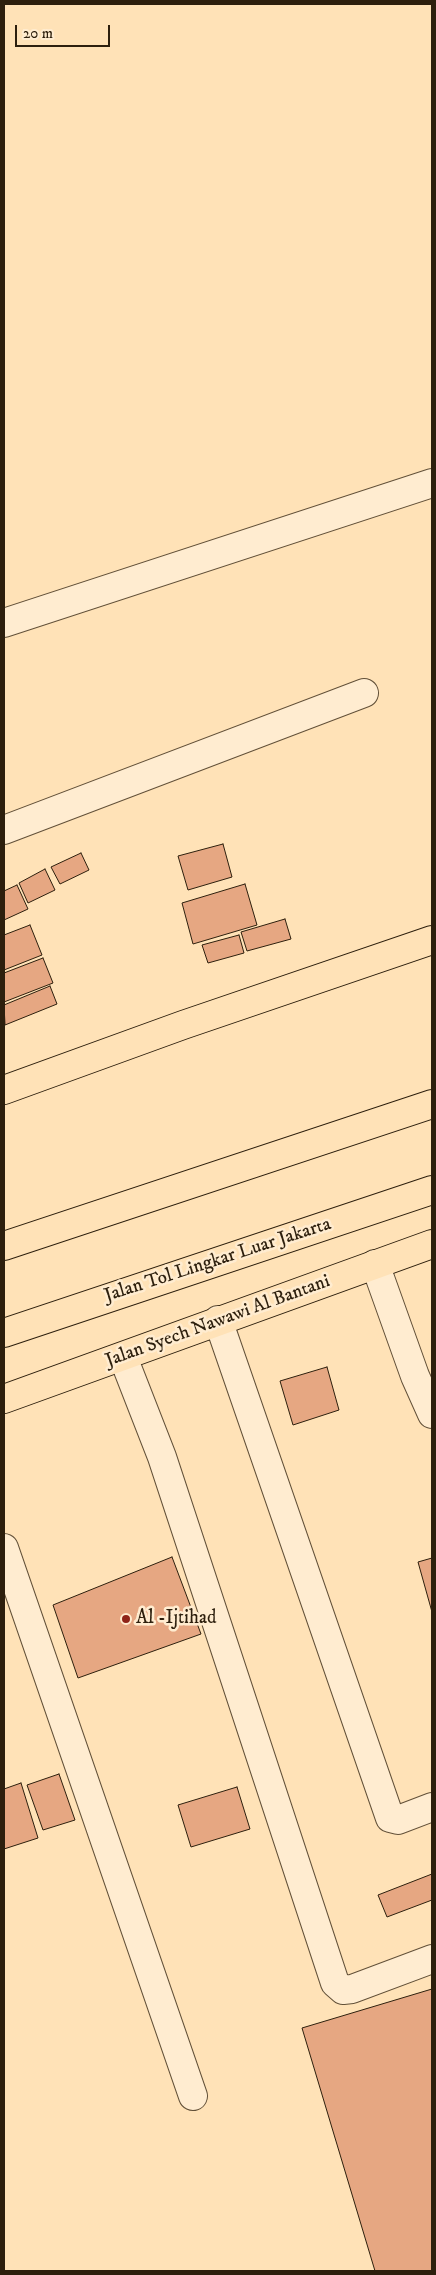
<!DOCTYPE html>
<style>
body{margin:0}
#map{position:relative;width:436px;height:2275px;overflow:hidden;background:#ffe2b7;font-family:"IM FELL DW Pica",serif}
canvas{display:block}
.frame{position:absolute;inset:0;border:5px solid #2d1f0d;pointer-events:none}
.scale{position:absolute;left:15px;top:25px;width:95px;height:22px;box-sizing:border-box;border:2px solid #2d1f0d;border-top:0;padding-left:6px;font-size:15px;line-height:18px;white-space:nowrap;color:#2d1f0d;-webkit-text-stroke:4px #ffecd0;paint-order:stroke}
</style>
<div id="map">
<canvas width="436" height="2275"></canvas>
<div class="frame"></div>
<div class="scale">20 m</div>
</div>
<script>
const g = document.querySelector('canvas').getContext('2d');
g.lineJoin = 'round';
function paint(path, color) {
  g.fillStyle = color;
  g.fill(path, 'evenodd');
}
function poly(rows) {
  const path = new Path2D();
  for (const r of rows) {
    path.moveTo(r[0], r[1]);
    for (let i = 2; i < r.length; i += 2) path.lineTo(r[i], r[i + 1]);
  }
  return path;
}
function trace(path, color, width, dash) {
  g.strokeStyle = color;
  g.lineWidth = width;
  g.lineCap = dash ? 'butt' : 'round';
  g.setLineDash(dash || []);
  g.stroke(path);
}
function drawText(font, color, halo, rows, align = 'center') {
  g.font = font + ' "IM FELL DW Pica",serif';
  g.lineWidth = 5;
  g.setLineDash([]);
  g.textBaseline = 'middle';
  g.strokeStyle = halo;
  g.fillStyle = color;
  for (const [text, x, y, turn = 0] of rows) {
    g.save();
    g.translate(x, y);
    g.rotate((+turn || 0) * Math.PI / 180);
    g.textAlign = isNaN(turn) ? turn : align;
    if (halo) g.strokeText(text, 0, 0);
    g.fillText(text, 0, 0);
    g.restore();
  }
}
const building = poly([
 [223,844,232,877,188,890,178,856,223,844],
 [81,853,89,870,60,884,51,867,81,853],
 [45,869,55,890,28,903,19,883,45,869],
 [245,884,257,925,193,944,182,903,245,884],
 [17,885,28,909,4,920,4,891,17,885],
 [285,919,291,939,247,951,241,932,285,919],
 [30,925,42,955,4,970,4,935,30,925],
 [239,935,244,953,208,963,202,945,239,935],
 [43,958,53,983,4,1002,4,973,43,958],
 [50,986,57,1004,5,1025,4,1005,50,986],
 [327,1367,339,1410,293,1425,280,1381,327,1367],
 [172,1557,201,1634,78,1678,53,1605,172,1557],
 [432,1558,432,1612,418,1562,432,1558],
 [59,1774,75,1820,43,1830,27,1785,59,1774],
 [21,1783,38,1838,4,1849,4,1789,21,1783],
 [237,1787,250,1829,191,1847,178,1805,237,1787],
 [432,1874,432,1900,387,1917,378,1895,432,1874],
 [432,1989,432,2271,375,2271,302,2028,432,1989]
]);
const minor = poly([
 [4,623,432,483],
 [4,830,364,693],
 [375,1264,415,1376,432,1414],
 [218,1320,390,1818,398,1820,432,1807],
 [123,1357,162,1457,335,1983,343,1990,352,1989,432,1959],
 [4,1548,193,2096]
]);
const highway = poly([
 [4,1090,183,1025,432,940],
 [4,1246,432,1104],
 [4,1333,432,1190],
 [4,1399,432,1244]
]);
const markers = [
 [126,1619,5,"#8f2418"]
];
const streetNames = [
 ["Jalan Tol Lingkar Luar Jakarta",218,1261,-18],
 ["Jalan Syech Nawawi Al Bantani",218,1322,-20]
];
const poiNames = [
 ["Al -Ijtihad",136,1619]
];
paint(building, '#e6a782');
trace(building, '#2d1f0d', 1);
trace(minor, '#625038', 30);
trace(highway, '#2d1f0d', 30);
trace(minor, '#ffecd0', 28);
trace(highway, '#ffe2b7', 28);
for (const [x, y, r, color] of markers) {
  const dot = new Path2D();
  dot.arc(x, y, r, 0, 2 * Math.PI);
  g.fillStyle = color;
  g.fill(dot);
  trace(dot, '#ffecd0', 2);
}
drawText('19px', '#2d1f0d', '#ffecd0', streetNames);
drawText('19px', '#2d1f0d', '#ffecd0', poiNames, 'left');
</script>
